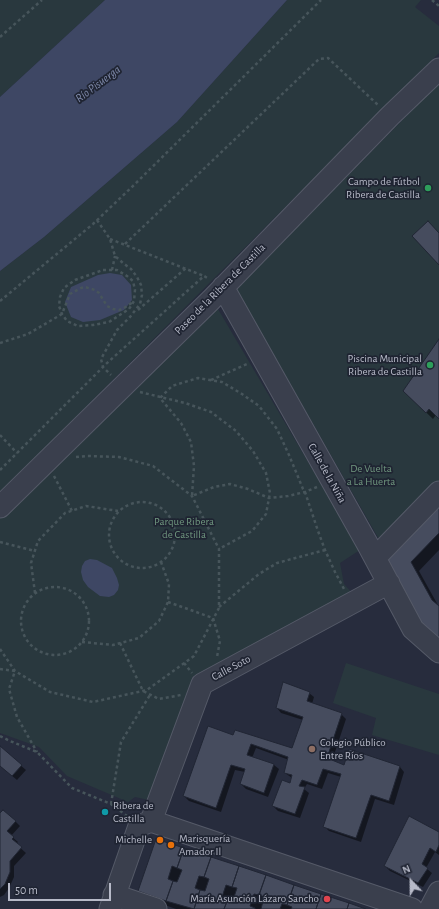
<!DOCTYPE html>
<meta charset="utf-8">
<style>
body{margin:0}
#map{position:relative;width:439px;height:909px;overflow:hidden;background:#272c3d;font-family:"Alegreya Sans",sans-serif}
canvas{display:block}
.north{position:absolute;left:391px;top:861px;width:40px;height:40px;-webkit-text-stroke:3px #1f2432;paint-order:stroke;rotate:338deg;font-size:11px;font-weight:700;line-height:16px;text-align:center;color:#b7bac8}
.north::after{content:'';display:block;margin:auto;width:14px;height:18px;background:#b7bac8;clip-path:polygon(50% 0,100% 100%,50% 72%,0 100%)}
.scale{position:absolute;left:8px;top:883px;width:103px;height:18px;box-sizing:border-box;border:2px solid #b7bac8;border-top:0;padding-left:5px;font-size:12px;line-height:14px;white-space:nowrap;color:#b7bac8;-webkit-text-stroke:3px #1f2432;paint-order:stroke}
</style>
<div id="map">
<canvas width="439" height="909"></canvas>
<div class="north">N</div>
<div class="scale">50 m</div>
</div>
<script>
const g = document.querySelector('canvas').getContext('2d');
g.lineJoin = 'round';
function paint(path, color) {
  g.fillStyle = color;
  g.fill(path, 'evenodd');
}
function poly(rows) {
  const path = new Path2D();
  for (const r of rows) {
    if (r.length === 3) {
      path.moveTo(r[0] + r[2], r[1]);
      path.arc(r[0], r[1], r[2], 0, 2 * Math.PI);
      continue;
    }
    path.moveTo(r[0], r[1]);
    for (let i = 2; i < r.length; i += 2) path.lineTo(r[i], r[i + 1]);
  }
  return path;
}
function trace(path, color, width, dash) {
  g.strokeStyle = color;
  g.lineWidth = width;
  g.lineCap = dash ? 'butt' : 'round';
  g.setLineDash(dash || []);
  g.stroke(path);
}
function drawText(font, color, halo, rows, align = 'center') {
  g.font = font + ' "Alegreya Sans",sans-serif';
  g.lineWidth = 3.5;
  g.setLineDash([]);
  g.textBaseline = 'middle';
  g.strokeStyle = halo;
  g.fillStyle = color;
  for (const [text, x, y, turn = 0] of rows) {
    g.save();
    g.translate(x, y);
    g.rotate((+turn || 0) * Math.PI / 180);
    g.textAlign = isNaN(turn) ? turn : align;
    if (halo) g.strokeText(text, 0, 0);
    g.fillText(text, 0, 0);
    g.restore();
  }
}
const green = poly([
 [0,0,105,0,0,97],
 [287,0,421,0,415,7,439,26,439,53,0,493,0,271,44,237,177,122],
 [439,83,439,482,380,541,236,289],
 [215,304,360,550,340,563,344,584,354,595,197,680,153,801,135,797,128,802,67,776,39,747,0,733,0,516],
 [346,663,439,694,439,755,372,735,376,718,333,703]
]);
const water = poly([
 [105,0,287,0,177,122,44,237,0,271,0,97],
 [110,273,122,275,131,285,132,300,124,310,100,320,83,322,71,317,65,302,71,287,98,275],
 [90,559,97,560,112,568,117,578,119,585,118,590,114,595,109,597,100,596,88,587,83,580,81,572,82,566,85,561]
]);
const shadow = poly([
 [439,341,439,418,436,415,433,419,404,391],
 [439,499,439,550,419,571,439,607,381,558],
 [309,693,314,697,312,704,341,714,346,719,332,761,344,766,350,750,400,767,404,772,394,805,375,799,361,842,329,831,324,826,341,777,328,773,322,789,307,784,304,789,309,793,300,818,278,811,273,806,290,784,292,778,285,773,289,760,256,748,252,758,274,765,279,769,268,797,246,789,241,784,245,772,235,770,221,812,189,801,184,796,234,736,293,749,303,720,281,713,277,708],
 [0,748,26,770,17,780,0,766],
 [0,815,15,821,20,826,11,836,18,842,16,844,26,853,14,866,14,877,9,888,4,895,0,897],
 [439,833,439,855,435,852,426,868,432,873,423,887,390,871,385,866],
 [157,840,363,909,176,909,148,899,139,891]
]);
const building = poly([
 [428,221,439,233,439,265,412,236,428,221],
 [439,339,439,419,429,409,426,413,403,391,439,339],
 [439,498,439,533,411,562,432,600,439,606,439,638,413,616,380,558,439,498],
 [283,682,310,692,307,701,342,713,327,758,344,765,349,749,400,766,389,801,371,795,356,838,323,827,341,774,323,769,317,785,302,780,299,786,305,787,295,814,272,806,282,780,290,783,292,775,284,773,288,757,251,744,247,755,274,764,264,793,240,784,245,769,231,765,216,808,183,796,208,726,233,735,235,730,292,748,303,717,276,708,283,682],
 [0,746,22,765,12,776,0,766,0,746],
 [3,810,16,821,7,831,14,837,12,839,22,847,10,861,10,872,5,884,0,889,0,813,3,810],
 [409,816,439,832,439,845,436,852,430,848,422,864,428,868,418,883,384,866,409,816],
 [156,839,184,848,177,868,172,866,168,879,173,881,166,901,138,891,156,839],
 [184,848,211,857,204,877,199,876,195,888,200,890,194,909,166,901,173,881,177,882,182,870,177,868,184,848],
 [211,857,239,866,232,887,226,885,222,897,228,899,224,909,194,909,200,890,205,891,209,879,204,877,211,857],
 [239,866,266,875,259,895,254,894,250,906,255,908,255,909,224,909,228,899,233,900,237,888,232,887,239,866],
 [266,875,294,885,287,905,282,904,280,909,261,909,264,897,259,895,266,875],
 [294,885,321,894,316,909,291,909,292,907,287,905,294,885],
 [321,894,349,903,347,909,316,909,321,894],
 [349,903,363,908,366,909,347,909,349,903]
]);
const path = poly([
 [432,0,439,6],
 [0,37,42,0],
 [97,220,110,239,115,256,123,263,131,269,137,277,141,285,142,295,140,304,130,317,117,330,101,359,103,367,111,375],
 [110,239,204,276],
 [125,244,319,59,328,58,378,105],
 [103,270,117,270,127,276,133,281,135,290,134,301,129,309,109,322,93,325,78,326,67,321,62,314,59,306,60,297,64,288,75,280,103,270],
 [112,270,115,256],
 [0,301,93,224,134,185,321,0],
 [138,310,186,268],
 [0,343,28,334,62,314,70,294,81,288,85,287,95,290,99,293,107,306,113,309,119,310,124,308,133,302],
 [211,380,247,364],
 [140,392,185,403,211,412,236,431,253,451,266,473,270,493,266,514,252,531,219,549],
 [0,435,17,453],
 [0,470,106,364,204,276,209,279],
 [54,476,72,511],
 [317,487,305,492,288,496,269,498,248,489,230,484,214,487,192,496,194,466,191,442,181,423,160,398,172,386,198,378,222,382,242,394,259,406,277,429,289,455,303,489,305,492,318,531,325,550,335,572,344,589],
 [142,535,33],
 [0,542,35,551],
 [55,621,34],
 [35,593,31,563,38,541,65,513,86,506,118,511],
 [168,602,213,618,220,641,217,657],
 [219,607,259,574,277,563,325,550],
 [82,642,113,645,139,638,159,621,168,602,169,584,161,562],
 [120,643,143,691,159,699,181,695],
 [0,649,15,671,50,692,93,702,147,690,194,656,219,608,219,549,192,496,153,466,119,457,87,456,76,457],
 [184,663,192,673],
 [0,669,15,671,9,689,17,717,37,752],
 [0,736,10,741,37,752,72,788,111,804,127,816],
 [111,804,121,742,150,695]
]);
const minor = poly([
 [223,287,368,545,413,629,439,652],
 [0,507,211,300,390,116,439,69],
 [375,558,439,492],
 [151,821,202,684,389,583],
 [114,895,156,909],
 [110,909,139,826,151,821,412,909],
 [430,909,439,892]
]);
const markers = [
 [428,188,4,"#2e9e5b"],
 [430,365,4,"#2e9e5b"],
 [312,749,4,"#8d6e63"],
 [105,812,4,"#0f9aa8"],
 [160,840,4,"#e8710a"],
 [171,845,4,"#e8710a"],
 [327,899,4,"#e0444e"]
];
const poiNames = [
 ["Campo de Fútbol",420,182],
 ["Ribera de Castilla",420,195],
 ["Piscina Municipal",422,359],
 ["Ribera de Castilla",422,372],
 ["Colegio Público",320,743,"left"],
 ["Entre Ríos",320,756,"left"],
 ["Ribera de",113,806,"left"],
 ["Castilla",113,819,"left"],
 ["Marisquería",179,839,"left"],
 ["Amador Il",179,852,"left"],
 ["Michelle",152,840],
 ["María Asunción Lázaro Sancho",319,899]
];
const streetNames = [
 ["Paseo de la Ribera de Castilla",220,289,-45],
 ["Calle de la Niña",327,473,61],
 ["Calle Soto",231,668,-28]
];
const parkNames = [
 ["De Vuelta",371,469],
 ["a La Huerta",371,482],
 ["Parque Ribera",184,522],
 ["de Castilla",184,535]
];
const waterNames = [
 ["Río Pisuerga",98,84,-37]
];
paint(green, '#29383e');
paint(water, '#3e4764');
paint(shadow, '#0007');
paint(building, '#464c5e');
trace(building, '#212634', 1);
trace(minor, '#555a68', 23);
trace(path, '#47555b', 2.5, [3, 3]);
trace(minor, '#3a3f4d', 21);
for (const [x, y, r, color] of markers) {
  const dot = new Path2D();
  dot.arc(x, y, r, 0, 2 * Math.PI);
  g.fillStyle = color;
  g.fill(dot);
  trace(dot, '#1f2432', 1.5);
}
drawText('11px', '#b7bac8', '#1f2432', poiNames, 'right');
drawText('11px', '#b7bac8', '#1f2432', streetNames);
drawText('11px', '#70977f', '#1f2432', parkNames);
drawText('italic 12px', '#818cad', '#1f2432', waterNames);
</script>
